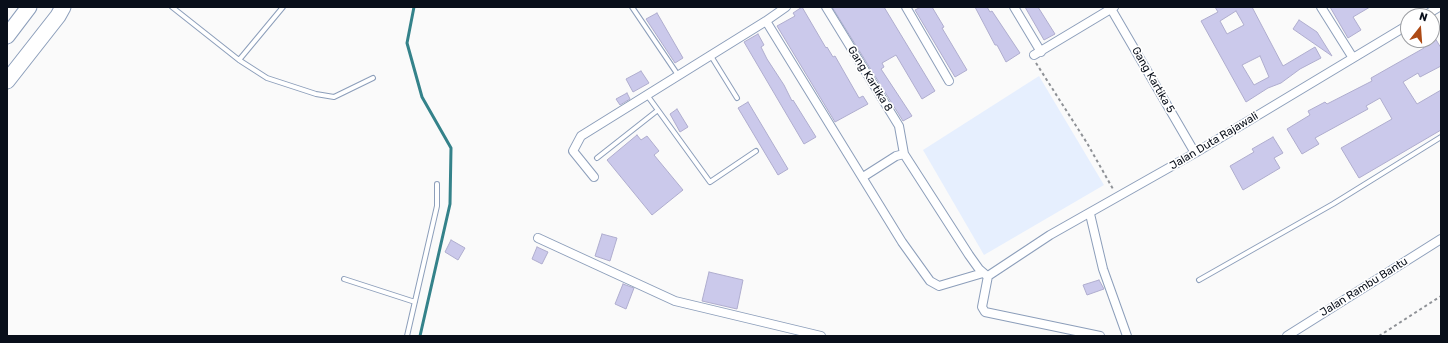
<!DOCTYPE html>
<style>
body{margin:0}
#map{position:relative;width:1448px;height:343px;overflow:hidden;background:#fafafa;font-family:Rubik,sans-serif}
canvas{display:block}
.frame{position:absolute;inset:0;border:8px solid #090f1a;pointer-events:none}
.north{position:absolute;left:1400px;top:8px;width:40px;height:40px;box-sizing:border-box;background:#fff;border:1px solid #9d9fa3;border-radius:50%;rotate:17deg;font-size:11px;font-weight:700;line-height:16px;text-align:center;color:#090f1a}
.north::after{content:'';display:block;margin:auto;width:14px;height:18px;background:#ad4a15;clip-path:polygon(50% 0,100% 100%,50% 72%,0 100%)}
</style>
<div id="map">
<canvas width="1448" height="343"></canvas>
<div class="frame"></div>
<div class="north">N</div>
</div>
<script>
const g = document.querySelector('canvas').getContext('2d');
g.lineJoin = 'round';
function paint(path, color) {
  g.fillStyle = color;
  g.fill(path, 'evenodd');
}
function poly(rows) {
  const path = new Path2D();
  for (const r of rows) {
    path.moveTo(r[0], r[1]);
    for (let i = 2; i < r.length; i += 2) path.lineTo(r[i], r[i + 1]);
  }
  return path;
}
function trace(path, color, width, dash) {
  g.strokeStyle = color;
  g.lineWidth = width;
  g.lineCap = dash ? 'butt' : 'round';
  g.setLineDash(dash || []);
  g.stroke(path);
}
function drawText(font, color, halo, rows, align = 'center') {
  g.font = font + ' Rubik,sans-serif';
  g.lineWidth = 3.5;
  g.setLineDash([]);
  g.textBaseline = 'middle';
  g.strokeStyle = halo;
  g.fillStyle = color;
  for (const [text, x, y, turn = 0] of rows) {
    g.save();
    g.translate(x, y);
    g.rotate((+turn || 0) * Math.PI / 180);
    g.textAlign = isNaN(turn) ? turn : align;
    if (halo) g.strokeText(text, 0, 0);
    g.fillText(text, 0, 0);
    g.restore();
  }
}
const built = poly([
 [1039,76,1104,185,984,255,923,150]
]);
const stream = poly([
 [414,7,407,43,422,97,451,148,450,204,420,336]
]);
const building = poly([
 [802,7,826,48,827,47,833,57,835,56,859,98,863,96,868,104,835,122,777,26,795,16,793,13,802,7],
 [832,7,884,7,935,91,922,99,896,55,882,63,884,67,881,69,912,116,903,121,832,7],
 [921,7,932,7,944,27,942,28,967,70,955,77,915,10,921,7],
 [975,7,987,7,990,12,992,11,1020,53,1006,62,997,45,995,45,975,7],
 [1025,7,1038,7,1055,34,1044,40,1025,7],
 [1215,7,1252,7,1283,66,1315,47,1321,58,1300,69,1281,83,1268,88,1246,102,1201,21,1218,12,1215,7],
 [1236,11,1244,25,1227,34,1220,21,1236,11],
 [1260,56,1269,77,1254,85,1242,65,1260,56],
 [1330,7,1370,7,1353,17,1361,30,1348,38,1330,7],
 [657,13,683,58,675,63,646,19,657,13],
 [1299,20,1317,32,1332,56,1293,29,1299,20],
 [758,34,764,45,761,47,767,59,784,85,792,101,793,100,816,137,804,144,744,42,758,34],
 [1435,38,1441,48,1441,66,1420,77,1418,73,1403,82,1417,104,1441,90,1441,130,1359,178,1341,148,1392,119,1380,98,1366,106,1368,109,1315,138,1319,144,1302,154,1287,129,1310,115,1308,111,1325,102,1327,104,1372,81,1371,78,1424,48,1422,45,1435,38],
 [641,71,649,83,633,92,626,79,641,71],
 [627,93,630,99,620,105,616,99,627,93],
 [748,102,788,169,778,175,738,108,748,102],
 [677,109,688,127,680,132,670,114,677,109],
 [637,135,641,140,647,136,659,151,654,155,683,190,652,215,607,160,637,135],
 [1273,137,1283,153,1274,158,1280,168,1243,190,1230,166,1254,152,1252,149,1273,137],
 [602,234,617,238,610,261,595,256,602,234],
 [451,240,465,248,458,260,445,252,451,240],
 [537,247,548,252,542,264,532,259,537,247],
 [709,272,743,280,737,309,702,301,709,272],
 [1099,280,1104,289,1087,295,1083,285,1099,280],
 [623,284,634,288,626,309,615,304,623,284]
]);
const path = poly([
 [1036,63,1087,143,1113,189],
 [1379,336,1441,296]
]);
const lane = poly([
 [172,7,239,60,267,78,316,94,334,97,373,78],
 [632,7,678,75],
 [711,56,737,98],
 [239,60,283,7],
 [647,95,710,182,756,151],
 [597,158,658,110],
 [344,279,415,302],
 [1199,280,1333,204,1441,137],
 [407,336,437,206,437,184]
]);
const street = poly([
 [786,7,766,21,902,242,930,281,939,286,983,273],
 [826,7,899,126,904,154],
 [906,7,949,81],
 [1014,7,1041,52],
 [1110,7,1195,153],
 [1321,7,1353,58],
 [1424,16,1439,7],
 [1034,55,1114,7],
 [594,177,573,151,581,136,766,21],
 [863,177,896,156,904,154,969,255,979,269,986,275],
 [1090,214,1103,269,1127,336],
 [538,238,675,301,821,336],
 [1100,336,985,312,982,307,988,276,1050,235,1195,153,1408,25],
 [1287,336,1441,239]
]);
const highway = poly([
 [7,36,29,7],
 [7,81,58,16,63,7]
]);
const streetNames = [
 ["Gang Kartika 8",870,79,58],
 ["Gang Kartika 5",1153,80,60],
 ["Jalan Duta Rajawali",1214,141,-31],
 ["Jalan Rambu Bantu",1364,287,-32]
];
paint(built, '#e6effe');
trace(stream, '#34828a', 3);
paint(building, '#cbc9eb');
trace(building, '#afadce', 1);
trace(lane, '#8c9eba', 6);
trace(street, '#8c9eba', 10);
trace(highway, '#8c9eba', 17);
trace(path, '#8e9196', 2, [3, 3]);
trace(lane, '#fff', 4);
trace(street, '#fff', 8);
trace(highway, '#fff', 15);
drawText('11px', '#090f1a', '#fff', streetNames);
</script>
